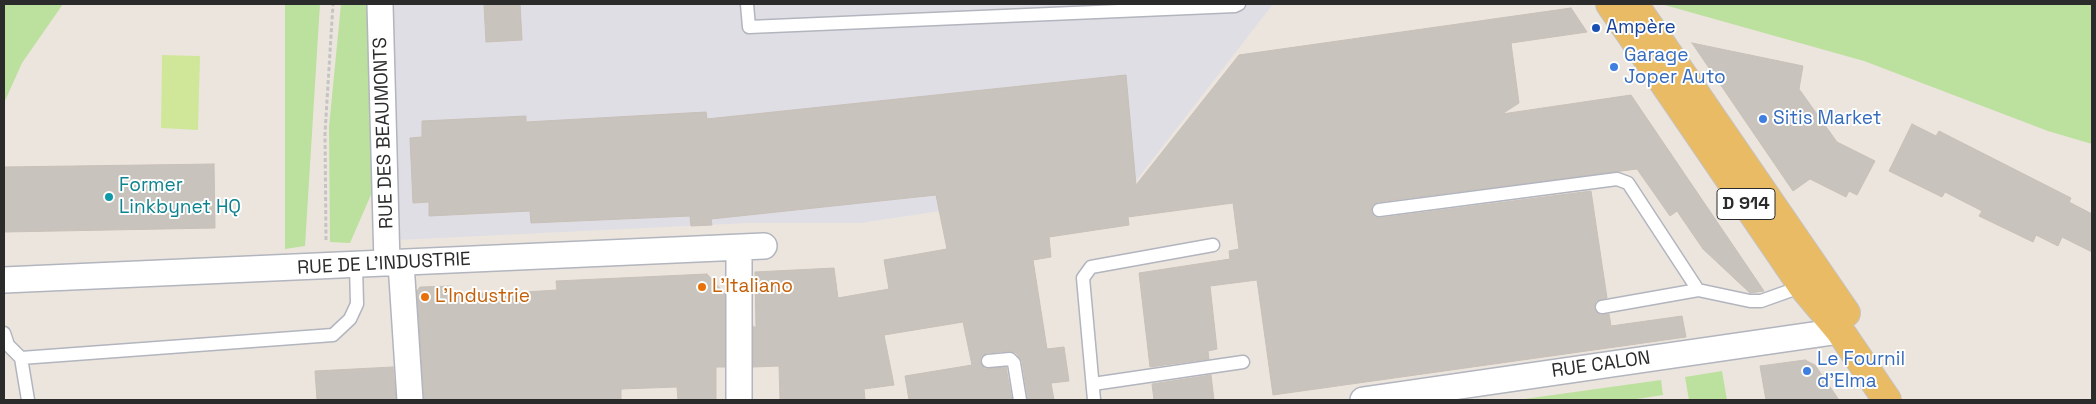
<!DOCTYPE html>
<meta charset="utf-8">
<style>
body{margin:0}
#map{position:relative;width:2096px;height:404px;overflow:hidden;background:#ece5de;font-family:"Space Grotesk",sans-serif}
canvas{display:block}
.frame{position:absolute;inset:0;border:5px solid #2b2b2b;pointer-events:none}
</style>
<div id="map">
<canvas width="2096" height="404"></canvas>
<div class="frame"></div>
</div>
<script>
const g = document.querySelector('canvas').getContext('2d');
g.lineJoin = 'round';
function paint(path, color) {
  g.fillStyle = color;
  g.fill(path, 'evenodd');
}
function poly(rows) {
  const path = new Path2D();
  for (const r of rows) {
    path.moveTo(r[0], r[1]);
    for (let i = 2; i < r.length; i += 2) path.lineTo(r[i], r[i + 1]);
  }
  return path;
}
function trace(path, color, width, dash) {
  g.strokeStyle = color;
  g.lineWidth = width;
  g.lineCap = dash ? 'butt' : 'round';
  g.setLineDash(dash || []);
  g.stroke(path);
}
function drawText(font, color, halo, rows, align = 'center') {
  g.font = font + ' "Space Grotesk",sans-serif';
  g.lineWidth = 4;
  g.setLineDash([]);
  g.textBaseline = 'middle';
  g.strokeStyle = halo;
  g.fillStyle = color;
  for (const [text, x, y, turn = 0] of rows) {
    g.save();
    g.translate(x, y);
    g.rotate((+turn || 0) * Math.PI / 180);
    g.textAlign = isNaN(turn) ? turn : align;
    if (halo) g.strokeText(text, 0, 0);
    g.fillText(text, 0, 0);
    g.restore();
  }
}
const industrial = poly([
 [392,4,1273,4,1135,182,860,223,748,223,398,240]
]);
const green = poly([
 [4,4,63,4,22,63,4,103],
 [285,4,320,4,305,246,285,249],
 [341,4,376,4,380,174,350,243,330,242,329,127],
 [1661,4,2092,4,2092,144,2048,131,1864,61],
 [1722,371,1727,400,1689,400,1685,377],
 [1661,380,1663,395,1630,400,1517,400]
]);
const pitch = poly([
 [162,55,200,56,198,130,161,128]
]);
const building = poly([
 [484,4,520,4,522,40,486,42,484,4],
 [1571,8,1587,32,1511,43,1519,103,1502,114,1631,95,1764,291,1750,293,1703,249,1677,211,1670,216,1637,169,1378,202,1372,206,1371,212,1375,217,1380,218,1591,191,1607,298,1596,301,1594,308,1596,312,1600,315,1609,314,1611,326,1682,316,1686,337,1273,395,1257,280,1210,286,1217,349,1208,351,1209,359,1150,367,1139,273,1230,259,1229,251,1239,249,1233,203,1128,217,1129,225,1049,237,1051,257,1033,260,1047,349,1064,347,1069,381,1051,383,1054,400,1028,400,1022,361,1016,353,1010,351,987,353,981,357,980,361,985,369,1006,367,1012,400,909,400,905,376,972,365,963,322,884,335,894,385,864,389,865,400,780,400,779,366,753,367,753,326,756,328,755,272,834,268,838,298,889,289,884,260,947,249,936,195,711,219,712,225,691,226,690,216,531,223,530,211,429,216,429,202,413,203,410,138,422,137,422,121,526,116,526,122,706,112,707,119,1126,75,1136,185,1239,55,1571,8],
 [1692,43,1803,66,1799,89,1837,142,1875,161,1857,195,1849,191,1846,197,1810,179,1793,191,1692,43],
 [1912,124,1936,136,1939,131,2071,198,2069,202,2092,214,2092,252,2062,237,2058,246,2036,235,2033,242,1979,216,1982,211,1945,192,1942,197,1889,171,1912,124],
 [214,164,215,228,4,232,4,167,214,164],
 [707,274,725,294,725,367,716,367,716,400,678,400,677,387,621,389,621,400,424,400,417,291,420,287,452,286,453,294,525,292,557,290,556,281,707,274],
 [1805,360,1815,365,1839,400,1766,400,1760,366,1805,360],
 [393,367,396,400,317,400,315,371,393,367],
 [1211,375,1214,400,1154,400,1152,384,1211,375]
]);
const path = poly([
 [326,240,325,133,333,4]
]);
const lane = poly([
 [747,4,749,27,1235,6,1239,4],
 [1379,210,1617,179,1628,183,1698,290],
 [1602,307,1698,290,1750,301,1761,301,1806,285],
 [4,333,8,345,21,358,333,335,350,319,357,304,356,265],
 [21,358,28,400],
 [988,361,1010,359,1014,363,1020,400],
 [1093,384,1243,362],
 [1094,400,1083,278,1091,267,1213,245]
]);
const street = poly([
 [380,4,387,263],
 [739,248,739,400],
 [401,263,410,400],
 [4,280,764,246],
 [1363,400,1840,331]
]);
const primary = poly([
 [1610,4,1803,287,1840,331,1887,400],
 [1634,4,1846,313]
]);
const markers = [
 [1596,28,5,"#1a4fb4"],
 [1614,67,5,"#3f7fe0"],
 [1763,119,5,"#3f7fe0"],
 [109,197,5,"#0f9aa8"],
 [702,287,5,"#e8710a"],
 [425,297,5,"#e8710a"],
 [1807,371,5,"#3f7fe0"]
];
const shields = [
 [1746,204,58]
];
const shieldNames = [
 ["D 914",1746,204]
];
const transitNames = [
 ["Ampère",1606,28]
];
const shopNames = [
 ["Garage",1624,56],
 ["Joper Auto",1624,78],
 ["Sitis Market",1773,119],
 ["Le Fournil",1817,360],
 ["d'Elma",1817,382]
];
const streetNames = [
 ["RUE DES BEAUMONTS",384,133,-92],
 ["RUE DE L'INDUSTRIE",384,264,-3],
 ["RUE CALON",1601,365,-8]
];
const cultureNames = [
 ["Former",119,186],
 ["Linkbynet HQ",119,208]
];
const foodNames = [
 ["L'Italiano",712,287],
 ["L'Industrie",435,297]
];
paint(industrial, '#dfdee5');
paint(green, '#bce09d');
paint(pitch, '#d0e79a');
paint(building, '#c8c3bd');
trace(building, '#c8c0b8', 1);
trace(lane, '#b2b5be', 15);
trace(street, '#b2b5be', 28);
trace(primary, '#c4c4c4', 30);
trace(path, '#c4c4c4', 3, [4, 2.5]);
trace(lane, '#fff', 12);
trace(street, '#fff', 25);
trace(primary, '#eabb65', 28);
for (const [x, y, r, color] of markers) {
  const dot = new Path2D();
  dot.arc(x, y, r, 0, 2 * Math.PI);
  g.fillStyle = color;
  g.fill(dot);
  trace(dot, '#fff', 2);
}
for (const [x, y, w] of shields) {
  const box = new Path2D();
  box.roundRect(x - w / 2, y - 15.5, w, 31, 4);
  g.fillStyle = '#fff';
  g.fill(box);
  trace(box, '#2b2b2b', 1);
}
drawText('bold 18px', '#2b2b2b', null, shieldNames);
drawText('19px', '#164399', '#fff', transitNames, 'left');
drawText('19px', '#366cbe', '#fff', shopNames, 'left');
drawText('19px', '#2b2b2b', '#fff', streetNames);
drawText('19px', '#0d838f', '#fff', cultureNames, 'left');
drawText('19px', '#c56008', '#fff', foodNames, 'left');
</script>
